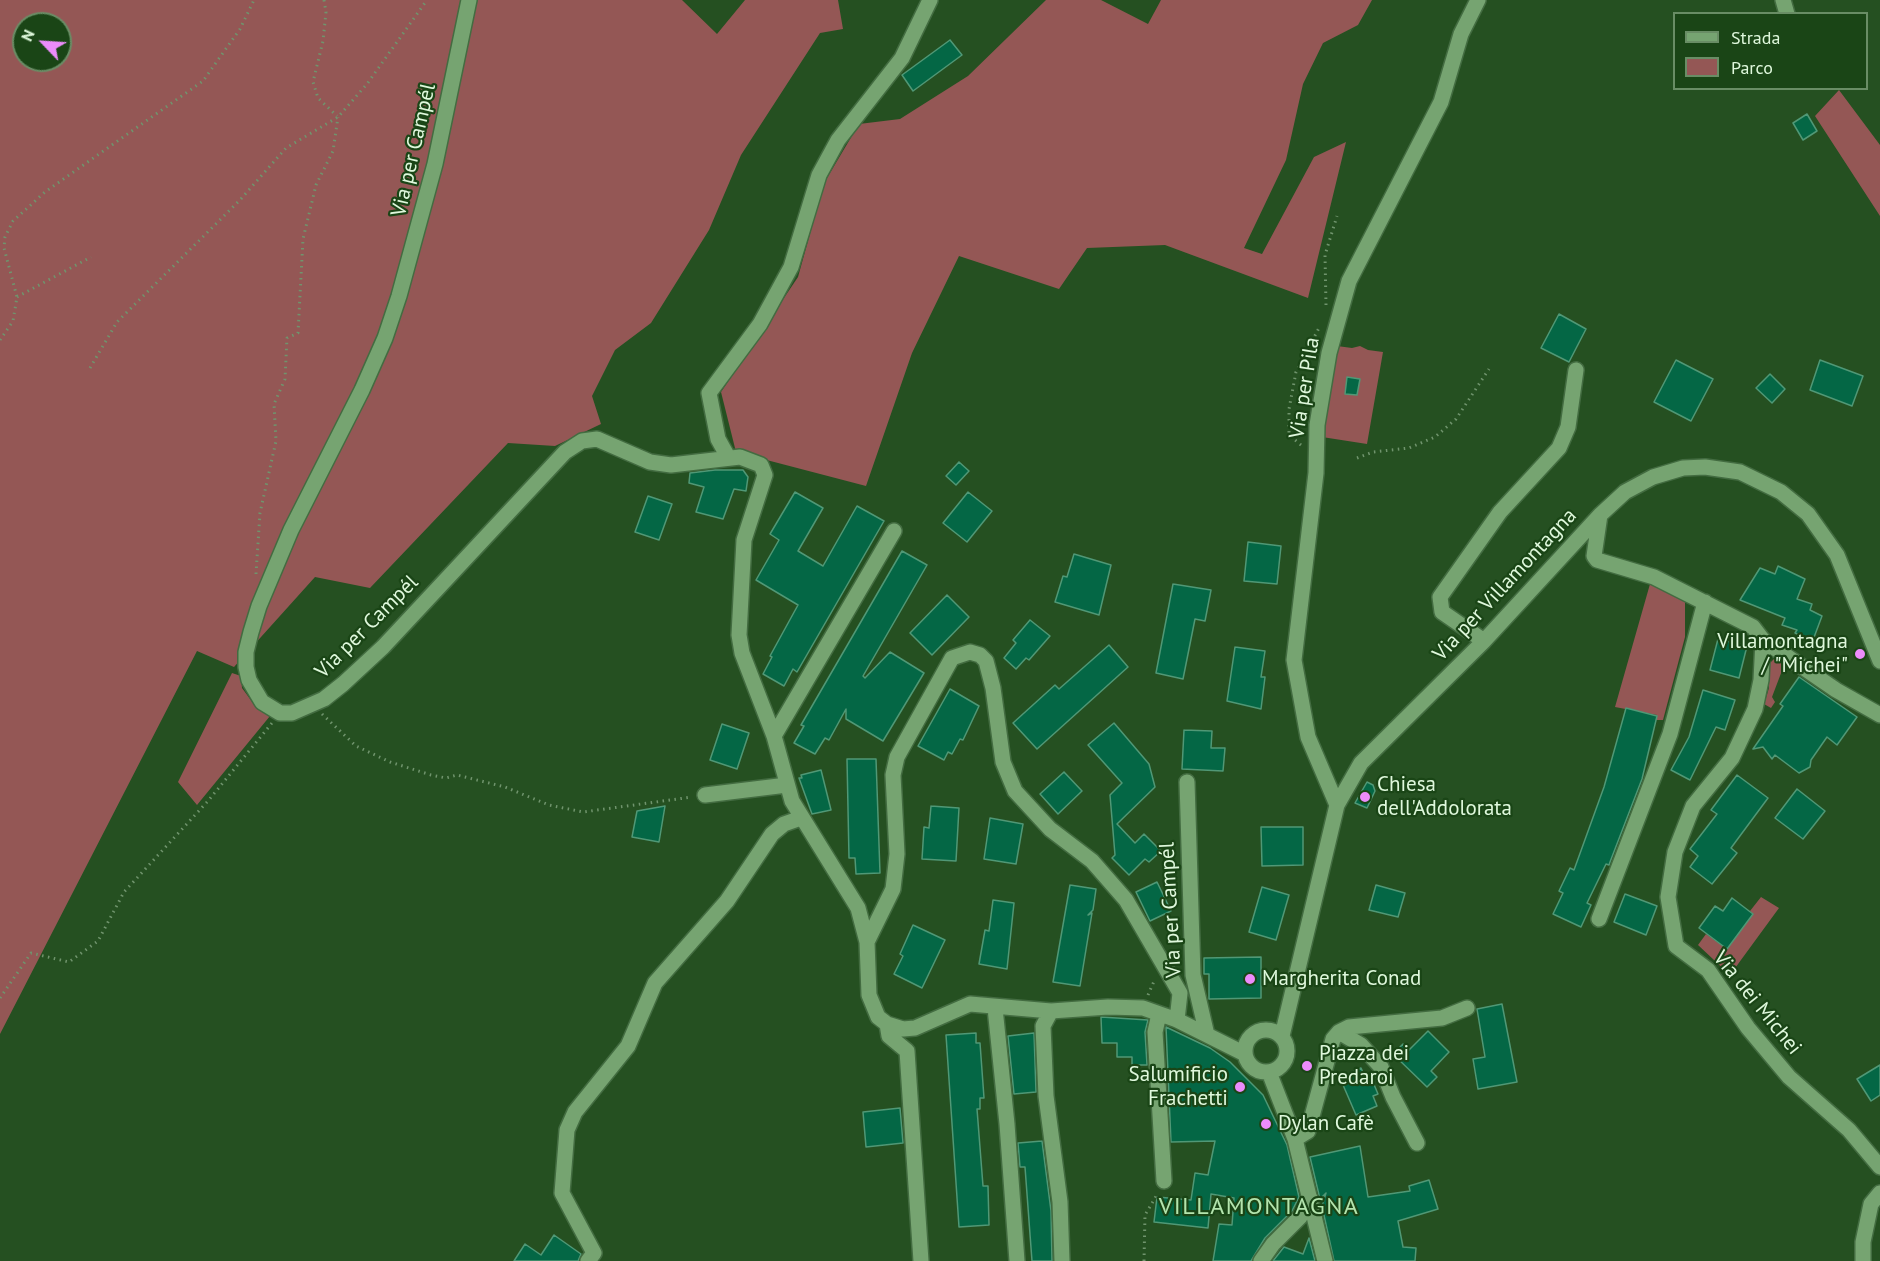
<!DOCTYPE html>
<meta charset="utf-8">
<style>
body{margin:0}
#map{position:relative;width:1880px;height:1261px;overflow:hidden;background:#255021;font-family:"PT Sans",sans-serif}
canvas{display:block}
.legend{position:absolute;left:1673px;top:12px;width:195px;height:78px;box-sizing:border-box;background:#1a4516;border:2px solid #698d65;margin:0;padding:8px 10px;list-style:none;font-size:18px;color:#dff8dc}
.legend li{display:flex;align-items:center;gap:12px;height:30px}
.legend b{width:30px;border:2px solid #698d65}
.north{position:absolute;left:12px;top:12px;width:60px;height:60px;box-sizing:border-box;background:#1a4516;border:2px solid #698d65;border-radius:50%;rotate:295deg;font-size:16px;font-weight:700;line-height:24px;text-align:center;color:#dff8dc}
.north::after{content:'';display:block;margin:auto;width:21px;height:27px;background:#ec8cfb;clip-path:polygon(50% 0,100% 100%,50% 72%,0 100%)}
</style>
<div id="map">
<canvas width="1880" height="1261"></canvas>
<ul class="legend">
<li><b style="height:8px;background:#76a471"></b>Strada</li>
<li><b style="height:16px;background:#945755"></b>Parco</li>
</ul>
<div class="north">N</div>
</div>
<script>
const g = document.querySelector('canvas').getContext('2d');
g.lineJoin = 'round';
function paint(path, color) {
  g.fillStyle = color;
  g.fill(path, 'evenodd');
}
function poly(rows) {
  const path = new Path2D();
  for (const r of rows) {
    if (r.length === 3) {
      path.moveTo(r[0] + r[2], r[1]);
      path.arc(r[0], r[1], r[2], 0, 2 * Math.PI);
      continue;
    }
    path.moveTo(r[0], r[1]);
    for (let i = 2; i < r.length; i += 2) path.lineTo(r[i], r[i + 1]);
  }
  return path;
}
function trace(path, color, width, dash) {
  g.strokeStyle = color;
  g.lineWidth = width;
  g.lineCap = dash ? 'butt' : 'round';
  g.setLineDash(dash || []);
  g.stroke(path);
}
function drawText(font, color, halo, rows, align = 'center') {
  g.font = font + ' "PT Sans",sans-serif';
  g.lineWidth = 4.5;
  g.setLineDash([]);
  g.textBaseline = 'middle';
  g.strokeStyle = halo;
  g.fillStyle = color;
  for (const [text, x, y, turn = 0] of rows) {
    g.save();
    g.translate(x, y);
    g.rotate((+turn || 0) * Math.PI / 180);
    g.textAlign = isNaN(turn) ? turn : align;
    if (halo) g.strokeText(text, 0, 0);
    g.fillText(text, 0, 0);
    g.restore();
  }
}
const green = poly([
 [0,0,682,0,717,34,745,0,838,0,843,29,820,33,741,155,709,230,651,323,615,350,592,396,601,424,555,446,508,443,370,588,315,577,234,667,197,651,0,1034],
 [24,24,60,24,60,60,24,60],
 [1046,0,1101,0,1148,24,1161,0,1372,0,1358,25,1323,43,1303,84,1286,160,1244,248,1262,254,1314,157,1346,142,1308,298,1165,245,1087,248,1059,289,959,256,912,353,866,486,736,452,721,392,798,277,824,183,859,124,900,119,968,76],
 [1839,90,1880,145,1880,216,1815,116],
 [1337,346,1352,348,1360,346,1368,350,1383,352,1367,444,1322,437],
 [1650,584,1685,598,1685,637,1663,720,1656,720,1657,715,1615,707],
 [1777,656,1786,660,1772,697,1775,702,1771,708,1764,704,1769,688,1769,664],
 [232,673,241,676,242,688,253,703,270,716,197,805,178,782],
 [1761,897,1779,908,1730,975,1698,945,1706,934,1727,949,1753,914,1750,911]
]);
const building = poly([
 [950,40,962,55,913,91,902,75,950,40],
 [1807,114,1817,131,1803,140,1793,123,1807,114],
 [1559,314,1586,329,1569,362,1541,348,1559,314],
 [1676,360,1713,379,1691,421,1654,402,1676,360],
 [1820,360,1863,376,1852,406,1810,390,1820,360],
 [1770,374,1785,389,1772,403,1756,388,1770,374],
 [1347,377,1360,379,1357,395,1345,394,1347,377],
 [959,462,969,471,956,485,946,476,959,462],
 [715,470,743,470,748,477,746,491,734,489,723,519,696,512,704,487,689,483,690,473,715,470],
 [795,492,823,508,798,551,823,566,857,506,884,521,797,672,793,669,784,686,763,674,772,657,770,656,798,605,756,580,779,540,770,534,795,492],
 [968,492,992,511,967,542,943,523,968,492],
 [648,496,672,504,659,540,635,532,648,496],
 [1248,542,1281,546,1277,584,1244,581,1248,542],
 [902,551,927,565,863,676,865,678,890,652,924,673,883,741,846,719,846,709,829,740,825,738,815,754,794,743,804,726,801,725,902,551],
 [1074,554,1111,565,1099,615,1055,602,1063,576,1067,577,1074,554],
 [1778,566,1805,579,1797,599,1812,604,1810,610,1822,616,1813,640,1795,633,1797,630,1782,625,1785,618,1740,600,1760,568,1775,574,1778,566],
 [1173,584,1211,590,1205,621,1195,619,1183,679,1156,673,1173,584],
 [947,595,969,617,932,655,910,633,947,595],
 [1030,620,1050,636,1029,660,1026,658,1016,669,1004,658,1016,643,1013,640,1030,620],
 [1718,639,1747,646,1739,678,1710,670,1718,639],
 [1109,645,1128,667,1037,749,1013,723,1055,685,1059,689,1109,645],
 [1235,647,1265,651,1261,677,1265,677,1261,709,1227,701,1235,647],
 [1799,677,1857,717,1837,745,1827,737,1811,760,1810,767,1799,773,1775,755,1772,759,1763,747,1753,749,1783,706,1780,704,1799,677],
 [950,689,979,706,963,740,960,739,952,754,948,752,944,760,918,746,950,689],
 [1703,690,1735,700,1725,730,1716,727,1690,780,1671,770,1689,737,1703,690],
 [1626,708,1657,716,1642,779,1610,862,1609,865,1606,864,1587,903,1591,905,1581,927,1553,914,1563,893,1559,891,1570,868,1574,870,1604,787,1626,708],
 [1114,723,1149,764,1155,787,1117,824,1135,843,1144,834,1161,851,1149,862,1145,859,1129,875,1112,858,1115,855,1110,795,1122,783,1088,745,1114,723],
 [722,724,749,733,737,769,710,760,722,724],
 [1184,730,1212,731,1211,748,1225,748,1223,771,1182,769,1184,730],
 [847,759,876,759,880,873,856,874,855,858,849,858,847,759],
 [821,770,831,810,812,814,799,778,802,778,801,775,821,770],
 [1064,772,1082,791,1058,814,1040,794,1064,772],
 [1737,775,1768,798,1731,848,1737,853,1712,884,1690,867,1698,856,1690,849,1717,814,1711,810,1737,775],
 [1367,782,1373,785,1375,791,1367,808,1355,803,1367,782],
 [1797,789,1825,811,1803,839,1775,818,1797,789],
 [665,806,659,842,632,837,637,811,665,806],
 [931,806,959,808,956,861,922,859,924,827,929,828,931,806],
 [990,818,1023,824,1016,864,984,859,990,818],
 [1261,827,1303,827,1303,865,1262,866,1261,827],
 [1157,882,1171,911,1150,921,1136,892,1157,882],
 [1070,885,1096,889,1093,910,1088,915,1092,913,1080,986,1053,982,1070,885],
 [1376,885,1405,893,1398,917,1369,910,1376,885],
 [1262,887,1289,895,1276,940,1249,932,1262,887],
 [1625,894,1657,906,1646,935,1614,922,1625,894],
 [1732,898,1753,914,1727,949,1699,928,1715,906,1723,911,1732,898],
 [993,900,1014,903,1007,969,979,964,985,930,989,931,993,900],
 [913,925,945,940,922,988,894,974,903,956,900,954,913,925],
 [1261,957,1261,998,1209,999,1209,974,1204,974,1204,958,1261,957],
 [1502,1004,1517,1082,1478,1089,1473,1059,1485,1057,1477,1009,1502,1004],
 [1101,1017,1148,1020,1145,1032,1147,1065,1132,1065,1132,1057,1117,1057,1117,1043,1102,1043,1101,1017],
 [1166,1027,1210,1048,1230,1062,1263,1095,1287,1145,1299,1197,1292,1211,1265,1238,1251,1261,1213,1261,1219,1224,1232,1225,1234,1198,1211,1194,1208,1228,1154,1222,1157,1197,1191,1200,1195,1173,1208,1175,1215,1141,1171,1142,1166,1027],
 [1428,1031,1449,1052,1431,1071,1437,1077,1427,1087,1393,1054,1403,1044,1409,1050,1428,1031],
 [976,1033,976,1043,980,1043,984,1098,980,1098,980,1109,977,1109,983,1186,988,1186,989,1225,959,1227,946,1035,976,1033],
 [1034,1033,1036,1092,1014,1094,1008,1036,1034,1033],
 [1880,1065,1880,1095,1871,1101,1857,1079,1880,1065],
 [1361,1068,1365,1077,1370,1075,1378,1094,1373,1096,1377,1106,1356,1115,1340,1078,1361,1068],
 [900,1108,903,1143,866,1147,863,1112,900,1108],
 [1042,1141,1051,1211,1052,1261,1032,1261,1025,1167,1020,1167,1018,1143,1042,1141],
 [1360,1146,1368,1197,1410,1191,1409,1186,1429,1180,1438,1209,1398,1221,1403,1247,1416,1248,1415,1261,1334,1261,1322,1206,1326,1193,1320,1199,1310,1157,1360,1146],
 [554,1235,581,1254,578,1261,514,1261,525,1244,541,1255,554,1235],
 [1309,1238,1315,1261,1273,1261,1284,1247,1303,1254,1309,1238]
]);
const path = poly([
 [324,0,326,12,323,41,313,82,318,98,337,116],
 [17,297,91,257],
 [1326,305,1325,255,1337,216],
 [0,340,13,321,17,297,4,248,5,237,13,221,45,192,203,81,240,29,254,0],
 [90,368,117,322,240,200,286,148,338,117,367,84,427,0],
 [1301,445,1289,435,1289,409,1296,372,1320,326],
 [1357,458,1373,452,1409,448,1435,437,1456,419,1489,369],
 [256,574,260,513,276,441,274,404,285,379,287,338,298,333,303,239,316,185,333,151,338,117],
 [322,714,356,746,390,762,431,775,446,778,457,775,505,787,549,805,583,812,692,797],
 [1148,995,1155,979],
 [0,998,31,953,69,962,98,941,124,892,208,801,272,723],
 [1144,1261,1145,1215,1158,1193]
]);
const minor = poly([
 [469,0,435,164,399,296,385,338,362,390,291,530,259,606,251,632,246,652,246,667,249,680,262,702,280,713,292,713,324,699,343,684,383,647,565,452,582,441,597,439,650,462,671,465,740,457,761,465,765,475,744,540,739,635,742,653,774,736,792,801,858,908,867,942,869,995,878,1017,887,1024,903,1029,915,1028,970,1004,1051,1011,1108,1007,1143,1008,1177,1020,1245,1054],
 [1783,0,1787,14],
 [728,457,718,439,709,393,760,324,791,267,819,175,838,140,902,58,930,0],
 [1600,515,1594,556,1597,560,1654,577,1753,627,1763,640],
 [1484,641,1442,612,1440,597,1500,512,1559,448,1568,427,1576,370],
 [1880,715,1836,690,1763,640,1761,680,1755,709,1732,758,1693,806,1675,852,1668,897,1676,946,1708,970,1748,1028,1789,1077,1849,1130,1880,1167],
 [774,736,894,531],
 [1187,782,1193,975,1207,1035],
 [705,795,787,785],
 [1337,805,1308,737,1294,660,1316,473,1317,425,1329,353,1349,281,1441,102,1461,34,1478,0],
 [1599,919,1670,734,1705,602],
 [867,942,893,889,897,854,893,775,897,757,952,658,970,652,980,655,986,661,993,688,1003,762,1015,791,1050,829,1092,861,1126,900,1180,993,1177,1020],
 [995,1008,1007,1124,1017,1261],
 [1051,1011,1043,1026,1046,1096,1060,1202,1062,1261],
 [1159,1014,1155,1032,1164,1181],
 [887,1024,889,1036,907,1051,921,1261],
 [1266,1051,21],
 [1339,1032,1361,1045,1381,1067,1393,1097,1417,1143],
 [1282,1036,1337,805,1361,763,1484,641,1600,515,1625,492,1653,477,1683,468,1705,467,1740,472,1781,492,1808,514,1837,555,1880,661],
 [1269,1072,1295,1139,1325,1261],
 [1295,1139,1308,1131,1333,1039,1339,1032,1349,1027,1442,1018,1467,1008],
 [588,1261,594,1253,562,1193,567,1130,575,1112,628,1046,655,983,727,901,772,834,784,824,801,818],
 [1261,1261,1273,1244,1300,1217,1310,1198],
 [1863,1261,1863,1242,1871,1204,1880,1193]
]);
const markers = [
 [1860,654,6,"#ec8cfb"],
 [1365,797,6,"#ec8cfb"],
 [1250,979,6,"#ec8cfb"],
 [1307,1066,6,"#ec8cfb"],
 [1240,1087,6,"#ec8cfb"],
 [1266,1124,6,"#ec8cfb"]
];
const streetNames = [
 ["Via per Campél",414,150,-77],
 ["Via per Pila",1305,388,-81],
 ["Via per Villamontagna",1505,585,-47],
 ["Via per Campél",367,627,-45],
 ["Via per Campél",1171,910,-93],
 ["Via dei Michei",1757,1003,51]
];
const poiNames = [
 ["Villamontagna",1848,642,"right"],
 ["/ \"Michei\"",1848,666,"right"],
 ["Chiesa",1377,785],
 ["dell'Addolorata",1377,809],
 ["Margherita Conad",1262,979],
 ["Piazza dei",1319,1054],
 ["Predaroi",1319,1078],
 ["Salumificio",1228,1075,"right"],
 ["Frachetti",1228,1099,"right"],
 ["Dylan Cafè",1278,1124]
];
const quarterNames = [
 ["VILLAMONTAGNA",1259,1207]
];
paint(green, '#945755');
paint(building, '#046745');
trace(building, '#509876', 1.5);
trace(minor, '#436c41', 18);
trace(path, '#70946d', 3, [1.5, 4.5]);
trace(minor, '#76a471', 15);
for (const [x, y, r, color] of markers) {
  const dot = new Path2D();
  dot.arc(x, y, r, 0, 2 * Math.PI);
  g.fillStyle = color;
  g.fill(dot);
  trace(dot, '#1a4516', 2);
}
drawText('21px', '#dff8dc', '#1a4516', streetNames);
drawText('21px', '#dff8dc', '#1a4516', poiNames, 'left');
g.letterSpacing = '1.5px';
drawText('24px', '#b4e5ae', '#1a4516', quarterNames);
g.letterSpacing = '0px';
</script>
